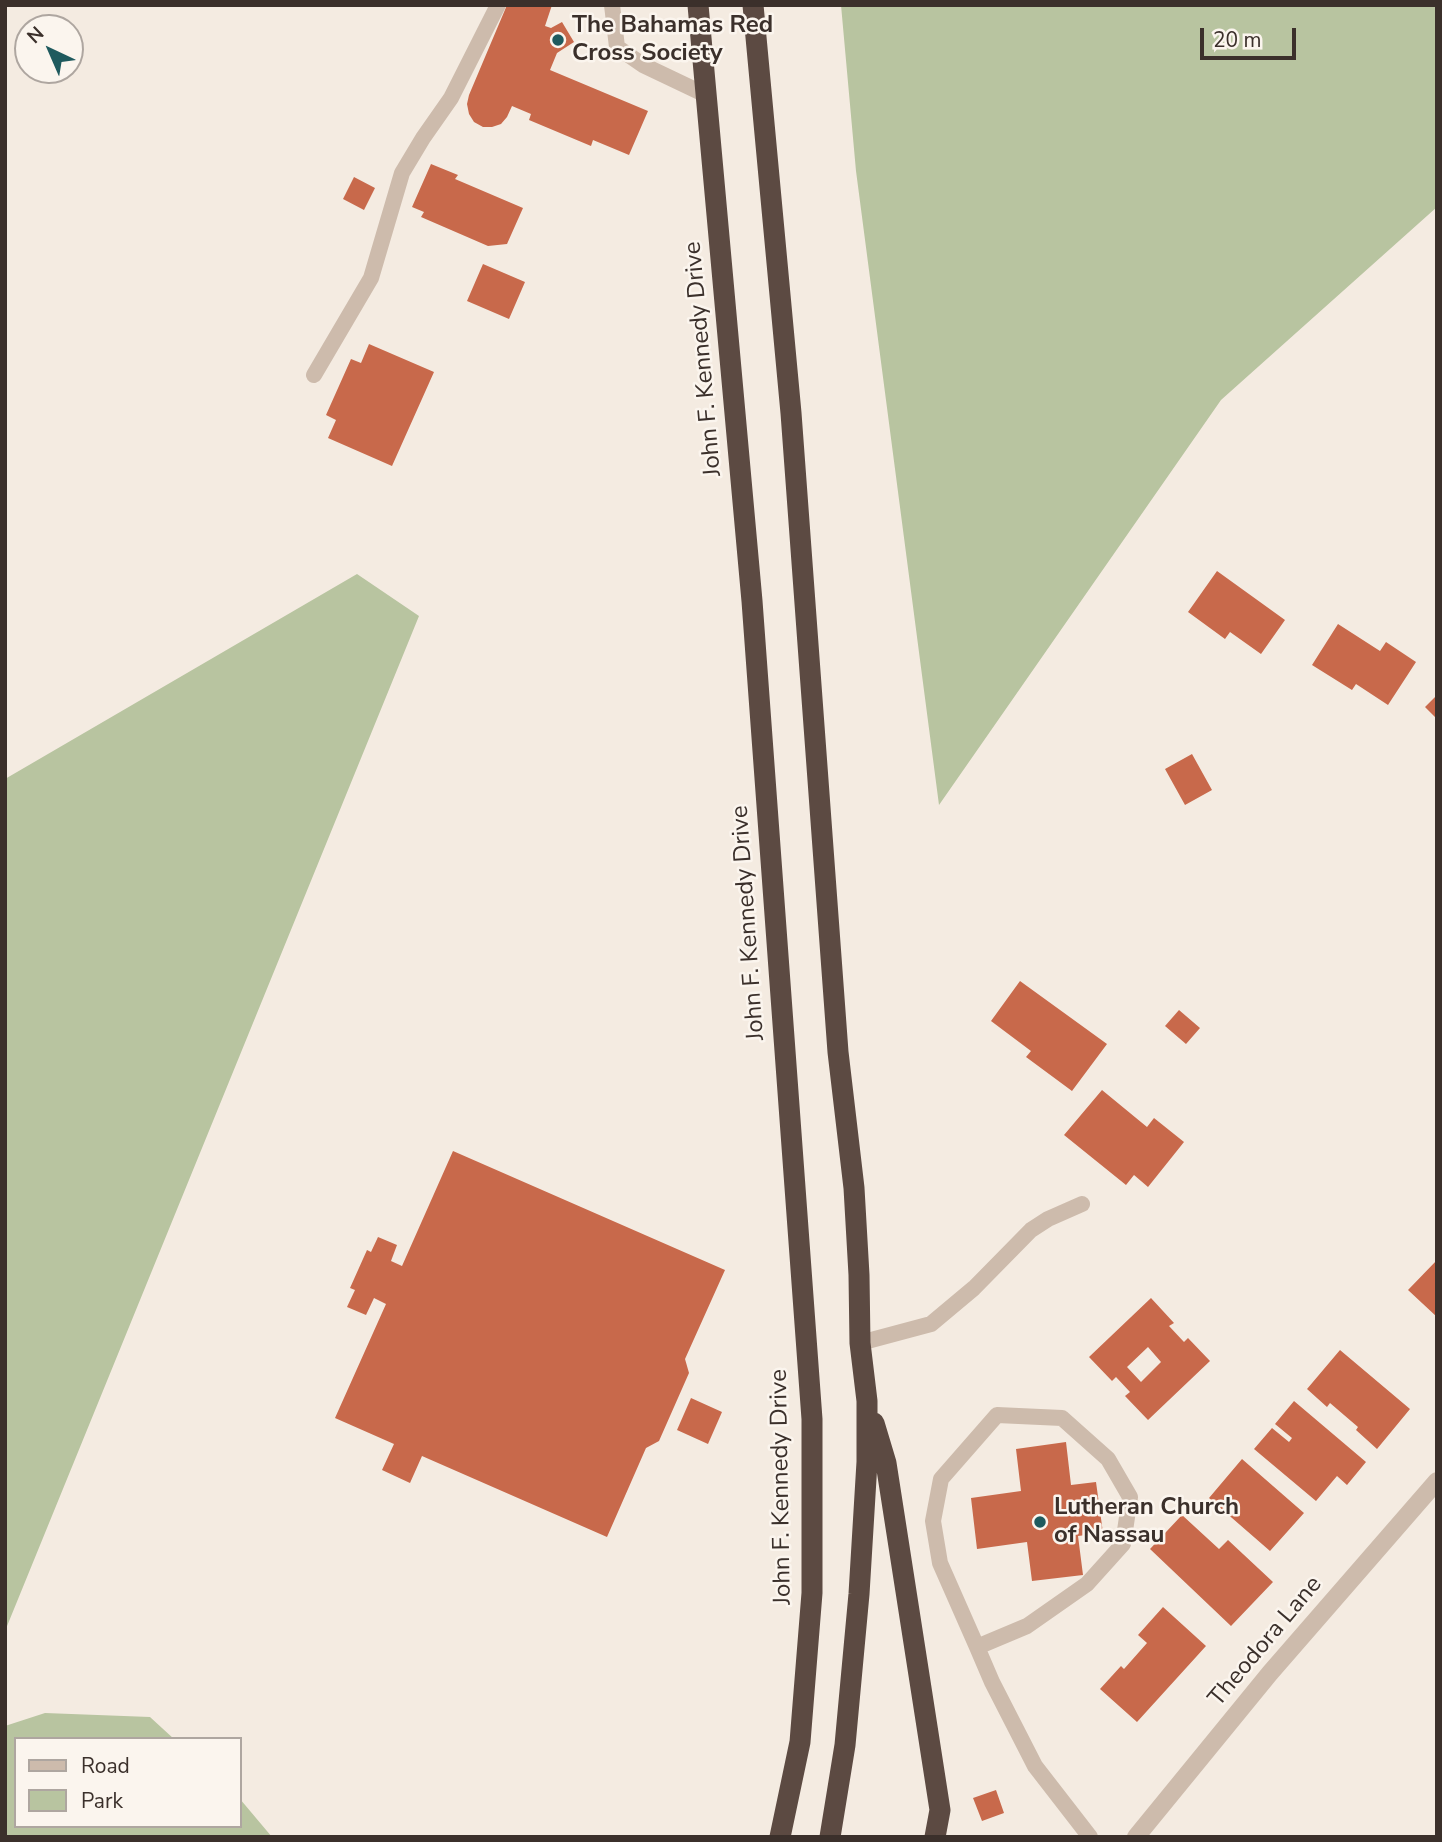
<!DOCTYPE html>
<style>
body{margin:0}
#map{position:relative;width:1442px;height:1842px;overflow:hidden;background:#f4ebe1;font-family:"Nunito Sans",sans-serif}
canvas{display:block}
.frame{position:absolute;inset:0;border:7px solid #3b302b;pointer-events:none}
.legend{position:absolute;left:14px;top:1737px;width:228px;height:91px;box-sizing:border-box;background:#fbf5ee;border:2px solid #aea6a0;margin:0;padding:9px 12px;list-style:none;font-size:21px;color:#3b302b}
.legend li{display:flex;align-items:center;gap:14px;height:35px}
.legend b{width:35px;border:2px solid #aea6a0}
.north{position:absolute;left:14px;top:14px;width:70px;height:70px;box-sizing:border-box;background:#fbf5ee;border:2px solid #aea6a0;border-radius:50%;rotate:316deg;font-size:19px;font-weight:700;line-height:28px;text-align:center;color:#3b302b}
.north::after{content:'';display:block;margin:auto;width:24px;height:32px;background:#1f5a5e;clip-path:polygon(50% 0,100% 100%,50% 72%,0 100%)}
.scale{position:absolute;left:1200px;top:28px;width:96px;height:32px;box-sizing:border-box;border:4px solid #3b302b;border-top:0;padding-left:9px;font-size:21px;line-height:24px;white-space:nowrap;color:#3b302b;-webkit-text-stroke:5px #fbf5ee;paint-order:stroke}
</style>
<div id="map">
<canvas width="1442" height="1842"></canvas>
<div class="frame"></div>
<ul class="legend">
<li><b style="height:9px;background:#cdbbac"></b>Road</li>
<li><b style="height:19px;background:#b8c4a0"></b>Park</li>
</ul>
<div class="north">N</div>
<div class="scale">20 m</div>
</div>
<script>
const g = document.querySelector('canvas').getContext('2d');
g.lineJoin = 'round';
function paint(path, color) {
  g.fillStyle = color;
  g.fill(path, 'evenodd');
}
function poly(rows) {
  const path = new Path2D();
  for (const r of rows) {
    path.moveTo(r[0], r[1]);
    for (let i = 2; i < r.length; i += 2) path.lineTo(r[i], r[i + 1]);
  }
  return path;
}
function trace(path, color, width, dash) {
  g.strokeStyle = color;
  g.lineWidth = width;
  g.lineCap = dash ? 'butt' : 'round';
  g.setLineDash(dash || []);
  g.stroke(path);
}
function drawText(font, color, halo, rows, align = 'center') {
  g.font = font + ' "Nunito Sans",sans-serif';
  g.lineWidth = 5;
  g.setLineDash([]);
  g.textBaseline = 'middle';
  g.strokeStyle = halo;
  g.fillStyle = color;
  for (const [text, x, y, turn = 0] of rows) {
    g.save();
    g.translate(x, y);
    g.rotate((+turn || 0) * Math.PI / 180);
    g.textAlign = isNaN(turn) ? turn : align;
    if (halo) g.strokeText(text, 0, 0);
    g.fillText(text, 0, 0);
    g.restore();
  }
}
const green = poly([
 [841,5,1437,5,1437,207,1221,400,939,805,856,171],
 [357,574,419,616,5,1631,5,779],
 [45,1713,150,1717,174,1739,16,1739,16,1826,240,1826,240,1799,272,1837,5,1837,5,1726]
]);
const building = poly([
 [507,5,552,5,545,26,551,28,562,22,574,42,557,53,550,70,648,111,629,155,593,140,591,146,529,120,531,114,512,106,507,117,501,124,492,127,483,127,474,122,469,114,467,104,469,95],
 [431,164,458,175,455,179,523,208,507,244,488,246,421,217,424,212,412,207],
 [354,177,375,188,364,210,343,199],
 [483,264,525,282,509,319,467,301],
 [369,344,434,372,392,466,328,438,336,420,326,415,351,359,361,363],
 [1217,571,1285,620,1261,654,1230,632,1225,639,1188,612],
 [1338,624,1380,651,1386,642,1416,662,1388,705,1356,684,1352,690,1312,665],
 [1437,695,1437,719,1425,707],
 [1192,754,1212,790,1185,805,1165,769],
 [1020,981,1107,1044,1072,1091,1026,1057,1031,1051,991,1021],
 [1179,1010,1200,1028,1186,1044,1165,1026],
 [1102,1090,1147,1127,1154,1118,1184,1142,1148,1187,1134,1175,1126,1185,1064,1135],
 [453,1151,725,1270,685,1359,689,1373,659,1441,646,1448,607,1537,422,1456,410,1483,382,1470,394,1444,335,1418,386,1304,374,1298,366,1315,347,1307,355,1290,350,1288,367,1250,371,1252,378,1237,397,1245,391,1261,402,1266],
 [1437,1260,1437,1317,1408,1290],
 [1151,1298,1174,1323,1169,1326,1184,1342,1188,1338,1210,1361,1148,1420,1125,1396,1130,1392,1116,1377,1112,1381,1089,1357],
 [1148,1347,1161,1362,1141,1382,1127,1367],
 [1340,1350,1410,1409,1377,1449,1356,1430,1358,1427,1330,1403,1327,1407,1307,1389],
 [691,1398,722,1412,708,1444,677,1430],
 [1294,1401,1366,1462,1347,1485,1337,1476,1316,1501,1254,1449,1272,1428,1289,1442,1292,1438,1275,1424],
 [1066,1442,1071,1485,1096,1482,1103,1533,1078,1536,1083,1575,1032,1581,1027,1542,977,1549,971,1498,1021,1491,1016,1449],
 [1242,1459,1304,1513,1270,1551,1209,1498],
 [1182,1515,1219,1549,1228,1540,1273,1582,1231,1626,1150,1549],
 [1163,1607,1206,1646,1137,1722,1100,1689,1121,1666,1124,1669,1147,1643,1138,1635],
 [996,1790,1004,1813,982,1821,973,1798]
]);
const lane = poly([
 [612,5,617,47,643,65,706,95],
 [314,375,371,278,402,173,423,138,451,98,498,5],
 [860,1343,931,1324,974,1288,1031,1230,1048,1219,1082,1204],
 [977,1647,1027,1626,1087,1584,1123,1544,1130,1497,1108,1459,1062,1418,997,1415,941,1479,933,1521,940,1563,977,1647,992,1682,1035,1766,1090,1837]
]);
const street = poly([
 [1136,1837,1270,1673,1437,1481]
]);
const highway = poly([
 [698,5,752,601,812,1419,812,1593,800,1742,780,1837],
 [753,5,791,413,838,1052,854,1188,859,1275,860,1343,867,1401,867,1462,859,1594,845,1745,830,1837],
 [874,1423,886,1463,940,1810,935,1837]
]);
const markers = [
 [558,40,7,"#1f5a5e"],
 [1040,1522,7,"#1f5a5e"]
];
const poiNames = [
 ["The Bahamas Red",572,26],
 ["Cross Society",572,54],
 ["Lutheran Church",1054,1508],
 ["of Nassau",1054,1536]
];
const streetNames = [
 ["John F. Kennedy Drive",704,359,-95],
 ["John F. Kennedy Drive",749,923,-94],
 ["John F. Kennedy Drive",782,1487,-91],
 ["Theodora Lane",1266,1642,-50]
];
paint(green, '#b8c4a0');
paint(building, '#c8694b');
trace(lane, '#cdbbac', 16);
trace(street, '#cdbbac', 18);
trace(highway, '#5c4a42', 21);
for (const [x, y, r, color] of markers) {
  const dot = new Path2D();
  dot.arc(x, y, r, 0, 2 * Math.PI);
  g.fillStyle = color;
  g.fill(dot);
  trace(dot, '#fbf5ee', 2.5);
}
drawText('bold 24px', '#3b302b', '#fbf5ee', poiNames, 'left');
drawText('24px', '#3b302b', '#fbf5ee', streetNames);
</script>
